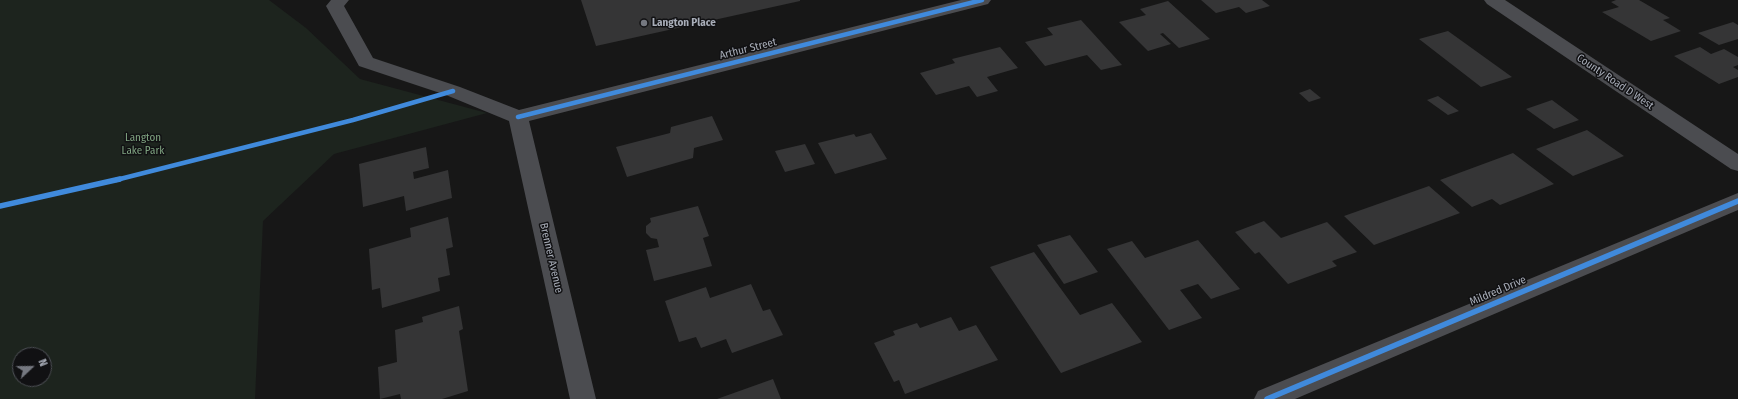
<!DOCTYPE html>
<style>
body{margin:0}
#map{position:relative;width:1738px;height:399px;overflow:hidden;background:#171717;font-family:"Fira Sans Condensed",sans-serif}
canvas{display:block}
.north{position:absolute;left:12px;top:347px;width:40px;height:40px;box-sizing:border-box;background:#111113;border:1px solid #4d4f55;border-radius:50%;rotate:68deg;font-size:11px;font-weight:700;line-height:16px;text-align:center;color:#a8adb8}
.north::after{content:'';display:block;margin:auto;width:14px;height:18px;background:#757880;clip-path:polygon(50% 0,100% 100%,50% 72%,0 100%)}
</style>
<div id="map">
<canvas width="1738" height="399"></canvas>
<div class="north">N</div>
</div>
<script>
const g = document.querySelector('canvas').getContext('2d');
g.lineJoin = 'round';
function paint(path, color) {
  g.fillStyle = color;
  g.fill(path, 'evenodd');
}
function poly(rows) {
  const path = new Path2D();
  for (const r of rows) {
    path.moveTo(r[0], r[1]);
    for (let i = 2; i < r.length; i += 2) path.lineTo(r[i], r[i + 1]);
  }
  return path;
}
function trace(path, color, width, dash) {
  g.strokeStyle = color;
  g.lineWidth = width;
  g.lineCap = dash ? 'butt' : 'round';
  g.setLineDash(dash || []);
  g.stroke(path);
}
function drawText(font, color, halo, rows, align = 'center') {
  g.font = font + ' "Fira Sans Condensed",sans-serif';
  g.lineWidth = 3;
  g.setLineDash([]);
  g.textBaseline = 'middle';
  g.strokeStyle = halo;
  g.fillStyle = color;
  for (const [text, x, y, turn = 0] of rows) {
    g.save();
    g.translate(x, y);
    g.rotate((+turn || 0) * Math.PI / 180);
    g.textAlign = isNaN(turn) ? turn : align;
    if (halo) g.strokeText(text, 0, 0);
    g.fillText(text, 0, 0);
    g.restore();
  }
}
const green = poly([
 [0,0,269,0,306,28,360,79,487,113,334,154,263,221,255,399,0,399],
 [20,355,44,355,44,379,20,379]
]);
const building = poly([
 [581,0,800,0,800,1,596,46],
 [1201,0,1262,0,1270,6,1246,13,1239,7,1216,13],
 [1616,0,1639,0,1670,18,1663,20,1681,31,1651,41,1602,12,1619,7,1611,2],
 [1168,1,1210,39,1179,48,1163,33,1160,34,1171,44,1148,51,1119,22,1146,15,1140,9],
 [1081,20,1122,65,1101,70,1087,55,1045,66,1025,42,1053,35,1047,28],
 [1733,22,1738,25,1738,39,1719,45,1698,33],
 [1448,31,1512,77,1481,87,1419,39],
 [1000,47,1018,68,987,77,998,91,977,97,969,86,936,95,920,73,955,63,952,59],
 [1700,47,1711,54,1724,49,1738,57,1738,65,1733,67,1738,70,1738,77,1719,84,1674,56],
 [1310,89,1321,98,1309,102,1299,93],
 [1438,96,1459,111,1448,115,1427,100],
 [1552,100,1579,120,1554,129,1526,109],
 [712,116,723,140,694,148,693,158,627,177,616,147,670,133,671,127],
 [1587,130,1624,156,1573,176,1536,149],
 [871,133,887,159,835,174,818,143,854,134,856,137],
 [805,144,815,164,785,172,775,151],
 [426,147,429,168,413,172,414,179,448,170,452,198,406,211,404,196,363,207,359,164],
 [1513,153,1554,184,1500,205,1492,199,1472,207,1440,180],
 [1429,186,1460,213,1374,245,1344,216],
 [698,206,709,236,703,238,712,266,654,281,646,250,659,247,657,239,651,238,646,233,646,226,651,222,650,218],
 [448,217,453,247,446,249,450,275,438,278,440,291,382,308,380,288,372,290,369,249,411,237,410,228],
 [1264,221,1281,238,1327,222,1357,252,1332,261,1337,266,1288,284,1259,252,1255,254,1235,232],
 [1070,235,1098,272,1064,284,1037,245],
 [1198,240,1240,289,1211,299,1198,284,1180,290,1202,318,1169,330,1107,249,1132,241,1145,258],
 [1034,252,1080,315,1112,303,1142,342,1061,373,990,267],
 [751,284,763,311,770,309,783,335,732,353,726,339,701,348,696,337,679,342,665,301,706,287,710,298],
 [459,306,463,329,459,331,468,391,442,399,401,399,400,394,380,399,378,367,397,362,395,330,423,322,422,317],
 [951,317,959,331,976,325,998,360,905,394,899,380,894,382,874,343,895,335,893,331,917,323,920,328],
 [773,379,781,399,717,399]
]);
const minor = poly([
 [331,0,349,0,344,6,373,58,460,87,519,110,961,0,991,0,988,4,529,121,596,399,570,399,509,121,446,95,359,66,326,6,331,0],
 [1484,0,1505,0,1738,154,1738,171,1731,169,1487,4,1484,0],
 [1738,193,1738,210,1295,399,1254,399,1258,391,1738,193]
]);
const cyclewayFar1 = poly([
 [518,117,982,0],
 [116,180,353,120,453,91]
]);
const cycleway = poly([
 [0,206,120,179],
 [1267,399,1738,201]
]);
const markers = [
 [644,23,4,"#757880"]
];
const poiNames = [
 ["Langton Place",652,23]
];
const streetNames = [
 ["Arthur Street",748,49,-14],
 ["County Road D West",1615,82,34],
 ["Brenner Avenue",551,258,77],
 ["Mildred Drive",1498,291,-23]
];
const parkNames = [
 ["Langton",143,138],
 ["Lake Park",143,151]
];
paint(green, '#1d241e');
paint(building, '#353536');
paint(minor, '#4b4c50');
trace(cyclewayFar1, '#408adc', 4.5);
trace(cycleway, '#408adc', 5.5);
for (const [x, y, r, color] of markers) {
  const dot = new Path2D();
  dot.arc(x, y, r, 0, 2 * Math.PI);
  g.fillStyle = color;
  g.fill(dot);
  trace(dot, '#111113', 1.5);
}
drawText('bold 11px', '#a8adb8', '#111113', poiNames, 'left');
drawText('11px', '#a8adb8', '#111113', streetNames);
drawText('11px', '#7fa381', '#111113', parkNames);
</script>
